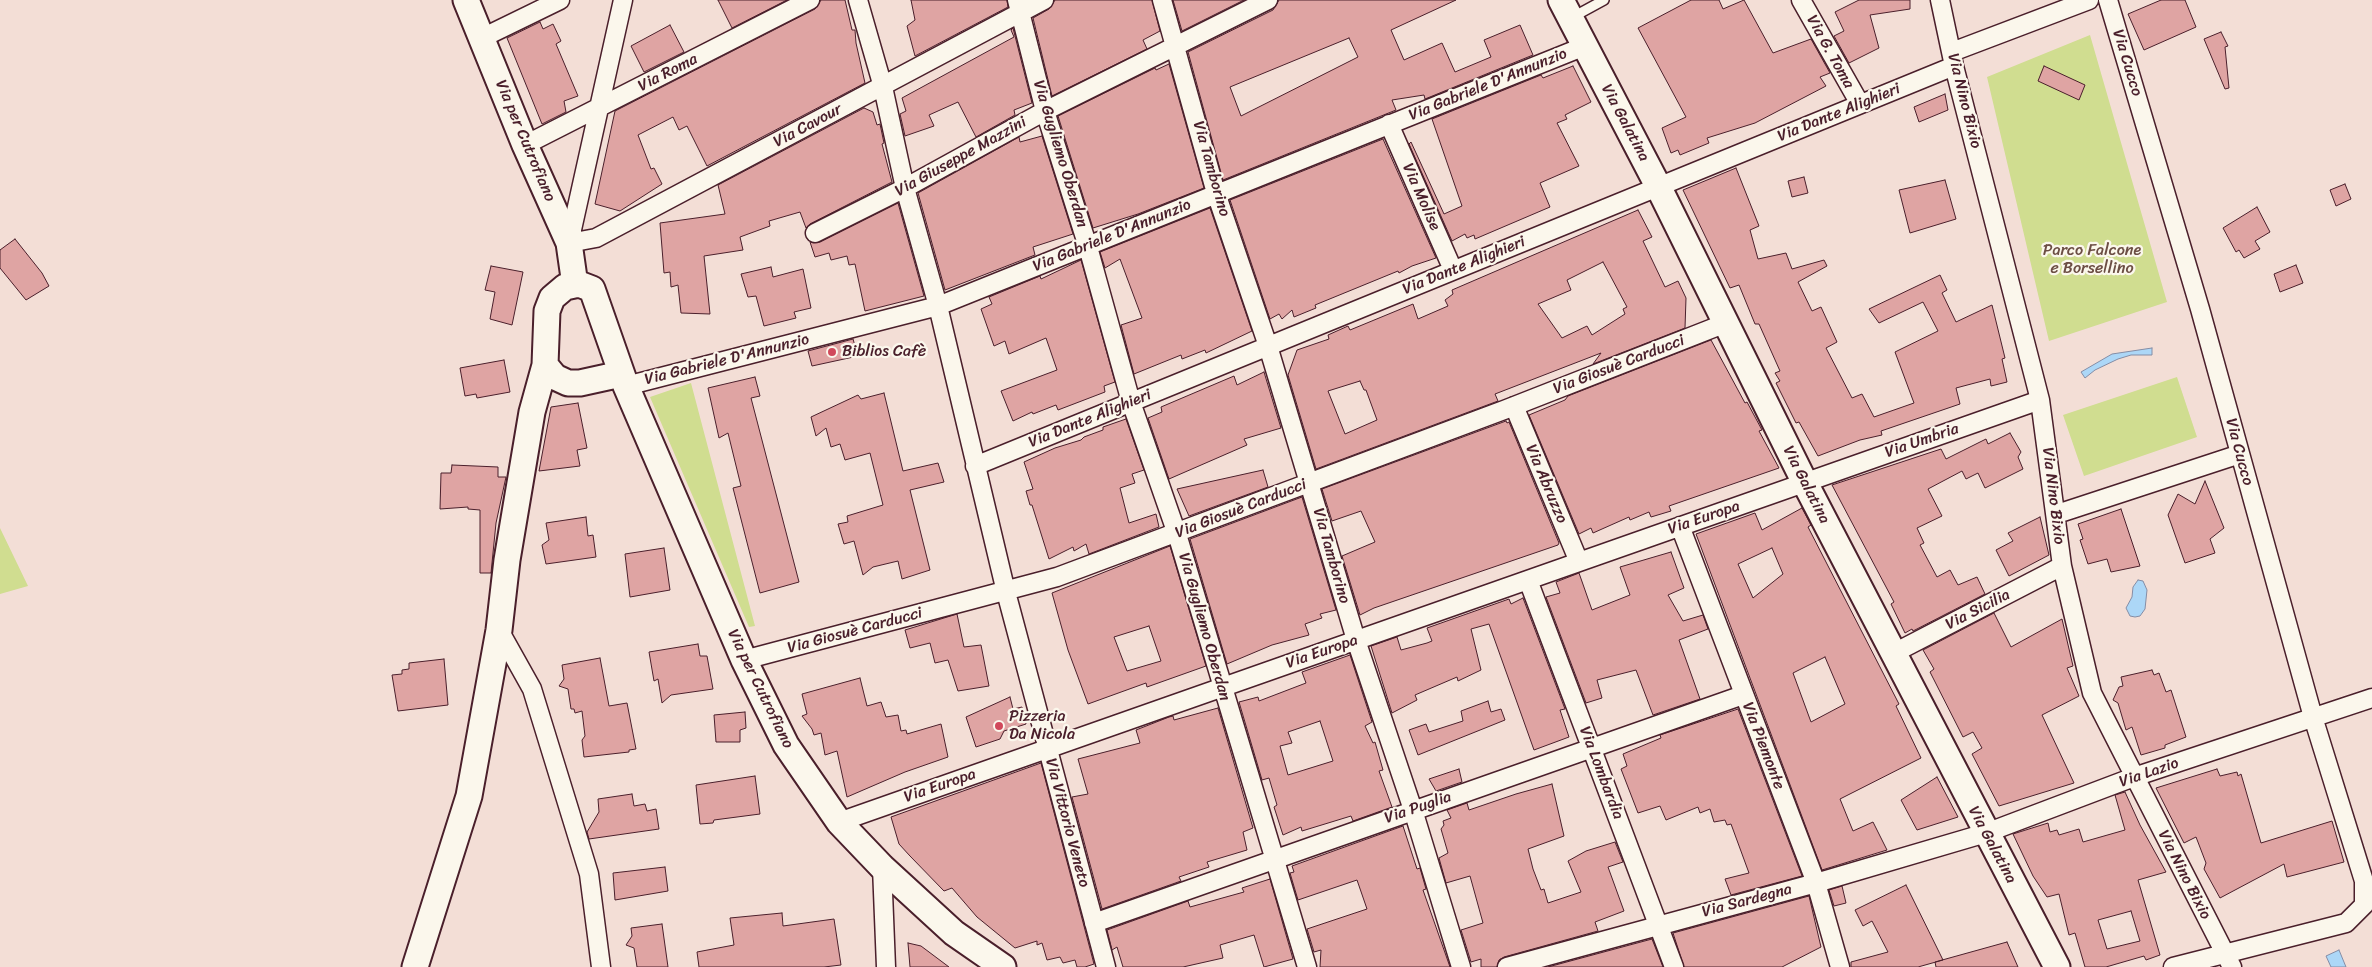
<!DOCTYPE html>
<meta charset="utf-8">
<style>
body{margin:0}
canvas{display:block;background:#f3ded6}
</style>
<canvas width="2372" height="967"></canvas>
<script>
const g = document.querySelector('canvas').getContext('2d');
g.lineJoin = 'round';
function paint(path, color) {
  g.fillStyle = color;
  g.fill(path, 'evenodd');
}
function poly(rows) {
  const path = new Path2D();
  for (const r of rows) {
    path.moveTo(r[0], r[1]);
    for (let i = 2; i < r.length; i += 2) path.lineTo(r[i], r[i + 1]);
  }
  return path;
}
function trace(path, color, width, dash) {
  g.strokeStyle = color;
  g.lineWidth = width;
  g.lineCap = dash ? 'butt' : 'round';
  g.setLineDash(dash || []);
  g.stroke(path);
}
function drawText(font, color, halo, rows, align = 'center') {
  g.font = font + ' Sriracha,sans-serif';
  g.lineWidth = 4.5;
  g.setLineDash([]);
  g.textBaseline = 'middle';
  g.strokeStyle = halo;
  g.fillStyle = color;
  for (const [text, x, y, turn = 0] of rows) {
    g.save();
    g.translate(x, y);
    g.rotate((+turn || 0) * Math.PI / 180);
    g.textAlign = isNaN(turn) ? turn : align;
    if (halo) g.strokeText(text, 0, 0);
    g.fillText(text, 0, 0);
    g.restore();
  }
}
const green = poly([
 [2090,35,2167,302,2049,341,1987,77],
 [2177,377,2197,437,2084,476,2063,415],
 [691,383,755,626,749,627,650,397],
 [0,528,28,586,0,594]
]);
const water = poly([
 [2152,348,2152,355,2131,355,2118,359,2095,370,2085,378,2081,372,2112,354,2152,348],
 [2138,580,2143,581,2147,590,2145,609,2140,616,2135,617,2130,616,2126,608,2132,597,2133,587,2138,580],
 [2339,950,2346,967,2331,967,2326,956,2339,950]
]);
const building = poly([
 [718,0,787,0,732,28,718,0],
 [821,0,845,0,852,30,855,30,856,43,865,83,707,166,687,126,679,130,673,117,638,135,651,169,654,168,662,184,620,211,595,204,615,111,815,9,821,0],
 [911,0,1007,0,1008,7,915,56,907,26,915,20,911,0],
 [1055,0,1152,0,1160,31,1143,40,1147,49,1052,96,1033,18,1049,9,1055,0],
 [1173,0,1244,0,1182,31,1173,0],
 [1279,0,1456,0,1391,30,1404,60,1442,43,1455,72,1491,57,1484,40,1520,25,1533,55,1425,99,1424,95,1392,100,1396,110,1223,180,1188,52,1273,10,1279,0],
 [1349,38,1358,57,1241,116,1230,87,1349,38],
 [1691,0,1719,0,1723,9,1744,0,1773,53,1811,39,1830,73,1820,77,1826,86,1755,123,1707,138,1709,143,1680,155,1678,150,1671,153,1662,128,1686,117,1638,28,1691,0],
 [1859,0,1910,0,1910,9,1870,15,1879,48,1849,63,1834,36,1844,31,1835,12,1859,0],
 [2161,0,2185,0,2196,27,2144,50,2128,14,2161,0],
 [540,22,543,29,553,24,561,41,556,44,578,96,564,101,566,112,542,124,507,38,540,22],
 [670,25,684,52,644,72,631,46,670,25],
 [1013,28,1032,103,1014,110,1015,115,976,137,958,102,929,115,934,126,905,136,900,114,906,111,902,98,1014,37,1011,30,1013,28],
 [2221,32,2228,46,2225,47,2229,88,2225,89,2204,39,2221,32],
 [1169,64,1204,188,1138,214,1093,228,1058,116,1155,68,1156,70,1169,64],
 [1573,66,1591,102,1565,115,1567,119,1557,123,1579,166,1540,183,1550,207,1475,239,1474,235,1467,238,1465,234,1452,241,1409,144,1411,142,1444,214,1462,206,1432,119,1541,75,1543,78,1573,66],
 [2044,66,2085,85,2079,100,2038,81,2044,66],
 [1945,94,1948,110,1919,122,1914,107,1945,94],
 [864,108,873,112,877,125,880,124,884,143,882,144,892,182,810,224,806,228,800,212,769,221,770,226,740,237,743,250,704,256,710,314,681,313,678,285,671,287,670,272,664,273,660,223,725,214,718,185,864,108],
 [1042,136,1073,234,1033,247,1035,255,945,290,918,193,1019,137,1020,142,1042,136],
 [1383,139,1436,258,1412,266,1399,273,1398,271,1315,305,1316,308,1294,317,1292,310,1282,319,1279,314,1270,319,1230,200,1383,139],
 [1736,168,1759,226,1750,230,1758,259,1786,253,1792,269,1824,260,1827,266,1798,282,1812,311,1821,307,1837,342,1826,348,1852,398,1862,394,1874,417,1914,403,1895,352,1938,331,1923,302,1879,323,1869,309,1940,275,1947,290,1942,293,1956,322,1992,305,2005,358,2002,359,2007,382,1991,386,1990,379,1956,388,1960,404,1881,431,1882,435,1860,440,1818,456,1799,422,1796,423,1776,383,1780,381,1775,373,1780,371,1759,324,1755,324,1739,285,1730,288,1683,190,1736,168],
 [1804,177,1808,193,1792,197,1788,181,1804,177],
 [1945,180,1956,219,1910,233,1899,190,1945,180],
 [2345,184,2351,199,2336,206,2330,190,2345,184],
 [898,203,924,296,865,311,855,264,849,265,847,256,831,260,829,253,815,257,810,242,820,242,898,203],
 [2257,207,2270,232,2255,241,2260,249,2244,258,2239,250,2236,252,2223,228,2257,207],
 [1210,208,1252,331,1206,353,1205,350,1182,359,1181,355,1134,374,1121,325,1142,318,1120,259,1105,268,1100,252,1210,208],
 [1638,210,1652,237,1643,241,1665,287,1678,281,1686,298,1685,328,1593,364,1601,353,1495,394,1498,401,1316,469,1288,375,1297,350,1329,339,1328,335,1348,326,1350,330,1413,304,1418,319,1448,306,1445,300,1453,294,1452,290,1638,210],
 [1603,262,1627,307,1623,309,1625,314,1592,335,1587,326,1562,338,1538,304,1571,290,1567,280,1603,262],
 [1360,381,1364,390,1366,390,1377,420,1345,434,1328,391,1360,381],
 [15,239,42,273,49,286,26,300,0,268,0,250,15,239],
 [1081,260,1115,382,1104,386,1105,392,1058,410,1056,405,1033,414,1032,412,1013,421,1001,391,1057,370,1046,338,1009,354,1005,341,994,346,981,309,992,304,989,297,1040,276,1041,279,1081,260],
 [2296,265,2303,283,2280,292,2274,274,2296,265],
 [491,266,523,272,512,325,490,319,495,292,485,290,491,266],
 [771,267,773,277,803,269,811,308,794,312,796,318,764,326,756,296,748,297,741,274,771,267],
 [853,339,858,356,812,366,808,351,853,339],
 [1711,340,1745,403,1747,402,1762,430,1759,431,1779,468,1669,506,1671,511,1651,517,1649,512,1630,520,1629,517,1593,533,1591,528,1579,534,1529,415,1565,400,1568,396,1711,340],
 [504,360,510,392,477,398,476,394,465,396,460,368,504,360],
 [1264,372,1281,428,1244,439,1247,445,1169,479,1148,418,1162,412,1161,407,1234,376,1237,385,1264,372],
 [755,377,760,396,751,398,799,582,760,593,733,488,741,486,728,433,719,438,708,388,755,377],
 [884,393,903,471,938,463,944,482,910,490,930,570,902,579,898,561,873,567,863,575,854,541,844,544,838,524,848,522,847,516,883,505,870,453,845,460,840,444,831,447,826,428,816,436,811,417,858,395,861,399,884,393],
 [578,403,587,448,577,450,580,466,539,471,551,407,578,403],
 [1126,419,1144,470,1132,474,1135,483,1120,488,1129,523,1156,514,1159,527,1089,554,1086,544,1074,551,1073,547,1049,559,1032,505,1030,505,1026,491,1033,489,1024,462,1055,448,1081,440,1084,437,1103,430,1103,427,1126,419],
 [1506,421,1507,423,1509,422,1559,543,1558,545,1374,608,1360,615,1342,556,1375,542,1361,511,1332,521,1322,489,1506,421],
 [2010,433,2021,452,2018,457,2023,469,1985,488,1978,473,1966,479,1962,471,1928,489,1942,516,1917,528,1924,543,1920,545,1937,577,1950,570,1958,585,1977,577,1985,594,1913,631,1912,629,1905,633,1891,604,1894,602,1832,485,1941,449,1946,459,1986,439,1988,444,2010,433],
 [452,465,498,467,498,477,506,477,496,523,491,573,480,573,480,510,468,509,468,507,440,509,441,473,451,473,452,465],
 [1263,470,1268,487,1189,516,1177,489,1263,470],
 [2205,481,2224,528,2210,539,2215,553,2185,563,2168,515,2178,494,2195,504,2205,481],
 [1302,497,1336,610,1320,614,1322,618,1305,624,1309,635,1272,645,1227,664,1190,539,1302,497],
 [1802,508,1811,525,1808,527,1899,704,1896,706,1921,758,1840,799,1853,831,1873,822,1887,850,1822,870,1696,534,1755,513,1762,530,1802,508],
 [1772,548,1783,574,1753,598,1738,564,1772,548],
 [1825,657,1845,704,1811,722,1793,673,1825,657],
 [2121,509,2140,566,2111,572,2107,559,2088,564,2080,540,2083,539,2078,524,2121,509],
 [586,517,588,536,593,535,596,557,546,564,542,545,549,540,546,523,586,517],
 [2040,517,2049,555,2009,576,1996,550,2013,541,2008,533,2040,517],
 [1170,546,1206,666,1147,687,1146,683,1088,704,1068,650,1052,593,1170,546],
 [1149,626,1161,661,1127,671,1114,637,1149,626],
 [664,548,670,590,630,597,625,554,664,548],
 [1671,552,1684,588,1668,595,1683,621,1703,615,1708,629,1679,640,1700,699,1653,715,1636,670,1597,680,1602,698,1586,703,1546,597,1560,593,1556,582,1579,573,1592,610,1630,595,1620,567,1671,552],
 [1523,598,1565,709,1560,710,1569,737,1534,750,1489,624,1471,629,1481,670,1458,681,1457,677,1415,695,1417,700,1392,713,1371,646,1397,637,1401,650,1427,643,1432,641,1427,628,1509,599,1511,604,1523,598],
 [1994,613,2011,647,2062,619,2073,666,2067,668,2079,696,2042,715,2074,783,1999,806,1972,754,1982,748,1973,732,1963,737,1930,672,1934,669,1923,650,1994,613],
 [957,614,964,647,981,645,989,686,958,691,948,660,935,663,930,643,910,648,905,630,957,614],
 [698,644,700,656,707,656,713,689,671,695,662,703,658,679,654,681,649,652,698,644],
 [1350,655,1372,722,1365,726,1373,743,1375,742,1383,770,1379,771,1392,807,1353,821,1351,816,1302,831,1301,827,1283,835,1274,807,1277,805,1269,778,1262,780,1239,702,1258,697,1259,701,1306,683,1302,672,1350,655],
 [1320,721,1333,761,1288,775,1280,746,1292,743,1288,732,1320,721],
 [600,658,609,706,627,703,636,749,629,750,629,752,584,757,582,740,585,736,582,711,575,713,574,709,571,709,568,689,559,686,564,679,562,665,600,658],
 [444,659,448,705,398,711,392,675,402,674,402,670,409,669,409,663,444,659],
 [2152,670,2154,675,2159,673,2166,692,2171,690,2186,737,2165,745,2165,748,2141,755,2132,727,2126,730,2118,703,2113,700,2119,687,2123,686,2121,677,2152,670],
 [860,678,867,706,881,702,886,717,898,715,901,731,906,730,907,734,941,724,948,757,905,772,847,797,837,751,825,755,821,733,814,735,812,729,802,716,807,714,802,694,860,678],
 [1010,697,1013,709,1022,707,1026,724,1004,731,1000,739,976,747,966,717,1010,697],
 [1488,701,1491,712,1501,709,1505,720,1418,755,1409,730,1426,724,1429,732,1463,721,1461,711,1488,701],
 [1218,708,1253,828,1243,832,1247,850,1207,862,1209,867,1179,877,1181,881,1102,909,1072,797,1088,794,1078,759,1140,743,1136,730,1169,717,1173,716,1174,720,1218,708],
 [1738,709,1802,876,1731,895,1725,879,1749,873,1731,824,1727,825,1725,820,1714,822,1710,809,1700,813,1698,807,1666,820,1660,806,1638,813,1621,769,1627,766,1623,754,1661,738,1660,735,1738,709],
 [745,712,746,728,740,730,740,742,716,742,714,715,745,712],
 [1041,763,1094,964,1085,967,1077,967,1075,960,1063,963,1060,957,1047,960,1042,943,1037,945,1037,941,1015,948,977,917,952,888,944,891,910,856,899,844,891,817,1041,763],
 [1459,769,1462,782,1436,791,1429,779,1459,769],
 [2217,769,2220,776,2237,772,2238,776,2241,774,2261,843,2332,821,2344,862,2287,877,2284,864,2220,898,2204,869,2206,863,2196,837,2184,843,2156,788,2217,769],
 [755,776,760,814,714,820,713,823,700,824,696,785,755,776],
 [1937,777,1958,817,1917,830,1901,800,1937,777],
 [1552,784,1564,836,1528,849,1533,869,1541,890,1544,889,1548,903,1581,892,1568,861,1586,851,1615,842,1623,862,1608,867,1624,911,1595,922,1598,931,1504,957,1499,960,1497,967,1481,967,1481,959,1471,962,1461,930,1483,923,1470,876,1446,883,1439,858,1448,853,1441,829,1444,825,1443,821,1451,818,1447,810,1467,803,1469,810,1516,794,1552,784],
 [2125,792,2140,825,2166,872,2138,880,2160,955,2146,960,2144,956,2106,967,2085,967,2075,933,2069,935,2059,894,2047,897,2033,876,2013,834,2048,823,2050,832,2057,830,2059,835,2079,829,2083,842,2125,830,2115,795,2125,792],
 [2131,911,2140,941,2107,949,2098,920,2131,911],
 [632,794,634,806,645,804,647,811,656,809,659,829,589,839,587,832,599,812,598,799,632,794],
 [1403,826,1417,869,1420,868,1426,889,1423,890,1450,967,1320,967,1321,950,1314,952,1307,929,1367,909,1357,880,1298,900,1290,873,1294,872,1292,866,1403,826],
 [665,867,668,891,615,900,613,873,665,867],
 [1270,879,1293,959,1264,967,1254,935,1220,945,1223,958,1183,967,1123,967,1117,947,1112,950,1107,930,1188,901,1190,907,1244,892,1242,888,1270,879],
 [1906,885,1943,960,1918,967,1851,967,1851,962,1888,952,1872,921,1863,926,1855,910,1906,885],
 [1842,886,1846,903,1834,906,1829,890,1842,886],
 [1809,896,1821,947,1782,967,1684,967,1673,933,1809,896],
 [782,913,783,926,834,919,841,965,824,967,699,967,697,952,734,945,730,918,782,913],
 [662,924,668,967,637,967,634,948,626,945,632,936,631,928,662,924],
 [1652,939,1663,967,1548,967,1652,939],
 [2007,942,2018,967,1936,967,1935,962,2007,942],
 [908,943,921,946,949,967,910,967,908,943]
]);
const lane = poly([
 [1571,18,1604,0]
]);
const street = poly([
 [623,0,569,243,596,238,1044,0],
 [858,0,883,87,905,188,938,306,1006,592,1106,967],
 [1017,0,1045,111,1088,247,1131,402,1177,534,1307,967],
 [1162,0,1216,193,1268,346,1356,640,1413,810,1461,967],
 [1801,0,1860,104],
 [1940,0,1954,66,2040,400,2062,566,2092,693,2232,967],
 [2108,0,2200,309,2313,717,2364,881,2364,905,2346,923,2173,967],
 [482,38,560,0],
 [1952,52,2089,0],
 [1389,124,1453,270],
 [525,145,810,0],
 [815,233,905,188,1045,111,1268,0],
 [626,386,938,306,1585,46],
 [1514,406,1579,562],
 [975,466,1954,66],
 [2057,514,2240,454],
 [1680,526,1816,883,1840,967],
 [1528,580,1674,967],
 [499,630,532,689,589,874,601,967],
 [1894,653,2062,566],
 [744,660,1057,577,1504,410,1726,323],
 [839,822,2040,400],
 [882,867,886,967],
 [1094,923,1743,695],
 [1507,967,1816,883,1986,833,2134,777,2372,698]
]);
const secondary = poly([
 [466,0,525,145,569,243,575,285],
 [1561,0,1658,186,1805,483,2057,967],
 [545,365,555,377,568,383,580,383,621,374],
 [415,967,469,796,499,630,507,560,532,412,545,365,547,311,552,298,565,287,579,284,592,289,626,386,744,660,786,745,839,822,882,867,954,933,1003,967]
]);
const markers = [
 [832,352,5,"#d1495b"],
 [999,726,5,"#d1495b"]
];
const streetNames = [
 ["Via G. Toma",1830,52,61],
 ["Via Cucco",2127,63,73],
 ["Via Roma",668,73,-27],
 ["Via Gabriele D'Annunzio",1488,85,-22],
 ["Via Nino Bixio",1964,101,76],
 ["Via Dante Alighieri",1839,113,-22],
 ["Via Galatina",1625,123,62],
 ["Via Cavour",808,126,-28],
 ["Via per Cutrofiano",525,141,67],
 ["Via Gugliemo Oberdan",1060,154,73],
 ["Via Giuseppe Mazzini",961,157,-29],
 ["Via Tamborino",1211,169,74],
 ["Via Molise",1421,197,66],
 ["Via Gabriele D'Annunzio",1112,236,-22],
 ["Via Dante Alighieri",1464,266,-22],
 ["Via Gabriele D'Annunzio",727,360,-14],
 ["Via Giosuè Carducci",1619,365,-21],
 ["Via Dante Alighieri",1090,419,-22],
 ["Via Umbria",1922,441,-19],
 ["Via Cucco",2239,452,75],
 ["Via Abruzzo",1546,484,67],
 ["Via Galatina",1806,485,63],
 ["Via Nino Bixio",2053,496,83],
 ["Via Giosuè Carducci",1241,509,-21],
 ["Via Europa",1704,518,-19],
 ["Via Tamborino",1331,556,74],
 ["Via Sicilia",1978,610,-27],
 ["Via Gugliemo Oberdan",1204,627,74],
 ["Via Giosuè Carducci",855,631,-15],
 ["Via Europa",1322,652,-19],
 ["Via per Cutrofiano",760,689,64],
 ["Via Piemonte",1763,746,69],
 ["Via Lombardia",1601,773,69],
 ["Via Lazio",2149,773,-19],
 ["Via Europa",940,786,-19],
 ["Via Puglia",1418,808,-19],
 ["Via Vittorio Veneto",1067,823,75],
 ["Via Galatina",1992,845,62],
 ["Via Nino Bixio",2184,875,63],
 ["Via Sardegna",1747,901,-15]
];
const parkNames = [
 ["Parco Falcone",2092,251],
 ["e Borsellino",2092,269]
];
const poiNames = [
 ["Biblios Cafè",842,352],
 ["Pizzeria",1009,717],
 ["Da Nicola",1009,735]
];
paint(green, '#d0dd90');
paint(water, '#acd7f7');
trace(water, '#858da5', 1);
paint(building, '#dfa4a3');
trace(building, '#4a1f2b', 1);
trace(lane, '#4a1f2b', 12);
trace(street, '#4a1f2b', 21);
trace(secondary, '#4a1f2b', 29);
trace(lane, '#fbf7ec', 9);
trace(street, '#fbf7ec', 18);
trace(secondary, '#fbf7ec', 25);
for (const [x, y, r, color] of markers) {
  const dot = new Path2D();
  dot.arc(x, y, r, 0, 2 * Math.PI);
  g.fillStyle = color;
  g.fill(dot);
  trace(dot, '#fbf7ec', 2);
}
drawText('16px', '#4a1f2b', '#fbf7ec', streetNames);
drawText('16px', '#6c4e44', '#fbf7ec', parkNames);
drawText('16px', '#4a1f2b', '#fbf7ec', poiNames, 'left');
</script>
